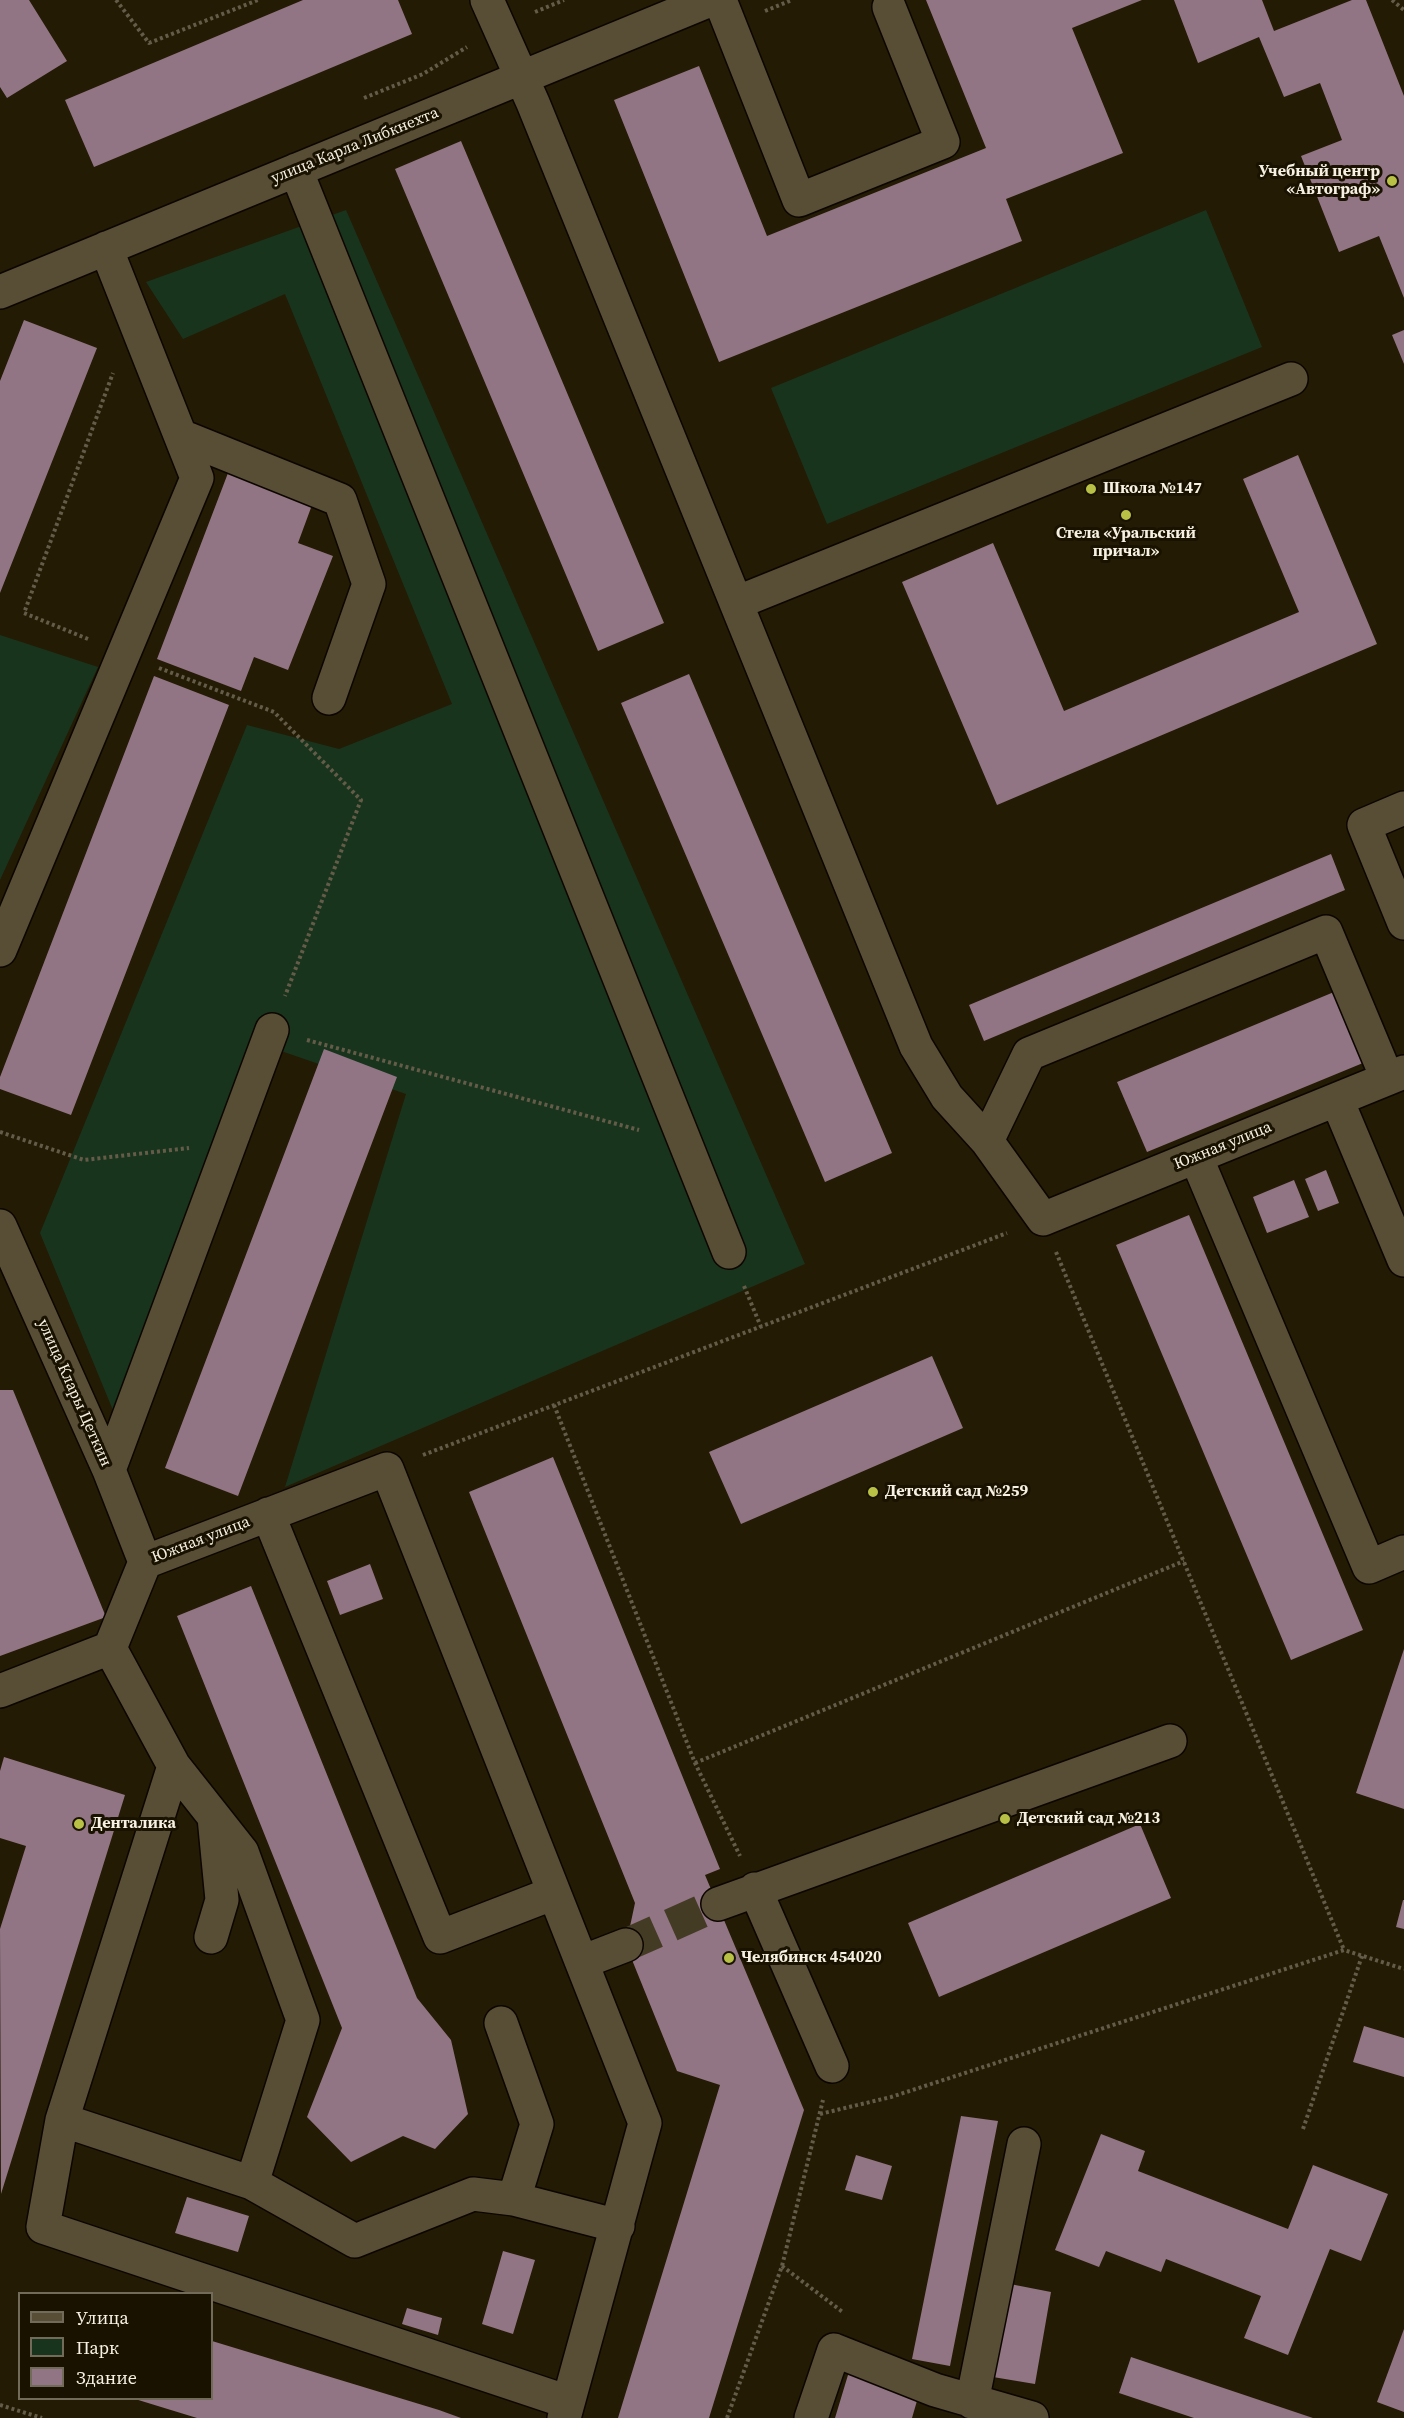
<!DOCTYPE html>
<meta charset="utf-8">
<style>
body{margin:0}
#map{position:relative;width:1404px;height:2418px;overflow:hidden;background:#241b04;font-family:"Source Serif 4",serif}
canvas{display:block}
.legend{position:absolute;left:18px;top:2292px;width:195px;height:108px;box-sizing:border-box;background:#1a1200;border:2px solid #726b5a;margin:0;padding:8px 10px;list-style:none;font-size:18px;color:#f6f1e2}
.legend li{display:flex;align-items:center;gap:12px;height:30px}
.legend b{width:30px;border:2px solid #726b5a}
</style>
<div id="map">
<canvas width="1404" height="2418"></canvas>
<ul class="legend">
<li><b style="height:8px;background:#584e36"></b>Улица</li>
<li><b style="height:16px;background:#19341d"></b>Парк</li>
<li><b style="height:16px;background:#917584"></b>Здание</li>
</ul>
</div>
<script>
const g = document.querySelector('canvas').getContext('2d');
g.lineJoin = 'round';
function paint(path, color) {
  g.fillStyle = color;
  g.fill(path, 'evenodd');
}
function poly(rows) {
  const path = new Path2D();
  for (const r of rows) {
    path.moveTo(r[0], r[1]);
    for (let i = 2; i < r.length; i += 2) path.lineTo(r[i], r[i + 1]);
  }
  return path;
}
function trace(path, color, width, dash) {
  g.strokeStyle = color;
  g.lineWidth = width;
  g.lineCap = dash ? 'butt' : 'round';
  g.setLineDash(dash || []);
  g.stroke(path);
}
function drawText(font, color, halo, rows, align = 'center') {
  g.font = font + ' "Source Serif 4",serif';
  g.lineWidth = 6;
  g.setLineDash([]);
  g.textBaseline = 'middle';
  g.strokeStyle = halo;
  g.fillStyle = color;
  for (const [text, x, y, turn = 0] of rows) {
    g.save();
    g.translate(x, y);
    g.rotate((+turn || 0) * Math.PI / 180);
    g.textAlign = isNaN(turn) ? turn : align;
    if (halo) g.strokeText(text, 0, 0);
    g.fillText(text, 0, 0);
    g.restore();
  }
}
const green = poly([
 [346,210,805,1264,285,1487,406,1094,255,1042,117,1420,40,1233,247,725,339,749,452,704,285,294,183,339,146,282],
 [1206,210,1262,347,827,524,771,388],
 [0,635,98,667,0,880]
]);
const building = poly([
 [0,0,29,0,67,61,7,98,0,87],
 [303,0,398,0,412,34,94,167,65,100],
 [926,0,1142,0,1072,28,1123,153,1006,199,1022,241,719,362,614,100,699,66,767,236,986,148],
 [1174,0,1262,0,1274,31,1352,0,1366,0,1404,96,1404,298,1379,236,1339,252,1301,156,1342,140,1320,83,1284,97,1259,37,1198,63],
 [461,141,664,623,598,651,395,169],
 [24,320,97,348,0,593,0,381],
 [1404,330,1404,364,1392,335],
 [1298,455,1377,644,997,805,902,582,993,543,1064,711,1299,612,1243,479],
 [228,473,312,505,298,543,333,556,288,670,254,657,241,691,157,659],
 [689,674,892,1153,825,1182,621,703],
 [154,676,229,705,71,1115,0,1089,0,1077],
 [1331,854,1345,890,984,1041,969,1005],
 [1334,992,1363,1063,1147,1152,1117,1082],
 [324,1049,397,1077,238,1496,165,1468],
 [1326,1170,1339,1203,1318,1211,1305,1179],
 [1294,1180,1309,1217,1267,1233,1253,1197],
 [1189,1215,1363,1630,1291,1660,1116,1245],
 [932,1356,963,1428,741,1524,709,1452],
 [0,1390,13,1390,106,1617,0,1656],
 [553,1457,720,1869,705,1875,804,2110,709,2418,618,2418,720,2085,677,2071,626,1945,635,1903,469,1492],
 [370,1564,383,1599,340,1615,327,1581],
 [251,1586,417,1998,451,2040,468,2114,435,2149,403,2136,351,2162,307,2117,342,2028,177,1616],
 [1404,1649,1404,1809,1356,1793],
 [4,1757,125,1795,1,2194,0,1929,26,1846,0,1838,0,1771],
 [1140,1824,1171,1898,939,1997,908,1923],
 [1403,1900,1404,1900,1404,1929,1396,1927],
 [1364,2026,1404,2038,1404,2077,1353,2062],
 [961,2116,998,2121,950,2366,912,2359],
 [1101,2134,1145,2151,1138,2171,1288,2229,1313,2165,1388,2194,1361,2261,1330,2249,1288,2355,1244,2338,1261,2296,1166,2259,1161,2272,1106,2251,1099,2267,1055,2250],
 [856,2155,892,2166,882,2200,845,2190],
 [187,2197,249,2216,238,2252,175,2233],
 [503,2251,535,2260,513,2334,482,2324],
 [1010,2284,1051,2292,1035,2384,993,2377],
 [407,2308,442,2318,438,2335,402,2324],
 [1404,2329,1404,2412,1377,2402],
 [212,2341,439,2410,461,2418,197,2418,135,2399,212,2398],
 [1131,2357,1313,2418,1194,2418,1119,2393],
 [851,2365,921,2387,912,2418,835,2418]
]);
const minorTunnel = poly([
 [626,1945,718,1904]
]);
const path = poly([
 [116,0,149,43,258,0],
 [1392,0,1404,10],
 [765,11,792,0],
 [535,12,564,0],
 [364,98,423,74,467,47],
 [88,639,24,613,113,373],
 [159,668,274,712,361,800,285,996],
 [307,1040,639,1130],
 [0,1132,84,1160,189,1148],
 [1056,1252,1344,1950],
 [744,1286,761,1327],
 [554,1405,695,1763,740,1856],
 [423,1455,1007,1233],
 [695,1763,1184,1561],
 [820,2114,891,2097,1344,1950,1404,1969],
 [1303,2129,1362,1956],
 [782,2266,844,2313],
 [0,2405,42,2418],
 [727,2418,782,2266,823,2100]
]);
const minor = poly([
 [487,0,533,103,916,1046,947,1097,987,1141,1043,1219,1404,1072],
 [720,0,799,200,943,142,889,7],
 [296,170,729,1252],
 [0,292,710,0],
 [181,436,340,500,369,584,329,698],
 [736,603,1291,379],
 [1404,808,1364,825,1404,923],
 [0,950,197,478,106,248],
 [1337,1100,1404,1260],
 [987,1141,1029,1054,1326,932,1387,1078],
 [1196,1157,1369,1567,1404,1552],
 [0,1226,109,1470,145,1562],
 [109,1470,272,1030],
 [268,1514,440,1937,554,1893],
 [110,1648,174,1766,62,2120,43,2227,568,2402],
 [0,1691,110,1648,145,1562,387,1469,645,2123,564,2418],
 [174,1766,242,1852,303,2020,252,2183],
 [755,1889,832,2066],
 [718,1904,1170,1741],
 [211,1937,222,1900,214,1817],
 [582,1962,626,1945],
 [501,2023,537,2124,514,2199],
 [62,2120,252,2183,355,2241,473,2194,514,2199,618,2226],
 [972,2402,1024,2144],
 [811,2418,834,2350,935,2390,1032,2418]
]);
const markers = [
 [1392,181,6,"#b9c046"],
 [1091,489,6,"#b9c046"],
 [1126,515,6,"#b9c046"],
 [873,1492,6,"#b9c046"],
 [1005,1819,6,"#b9c046"],
 [79,1824,6,"#b9c046"],
 [729,1958,6,"#b9c046"]
];
const streetNames = [
 ["улица Карла Либкнехта",355,146,-22],
 ["Южная улица",1223,1146,-22],
 ["улица Клары Цеткин",74,1393,66],
 ["Южная улица",201,1540,-21]
];
const poiNames = [
 ["Учебный центр",1380,172,"right"],
 ["«Автограф»",1380,190,"right"],
 ["Школа №147",1103,489],
 ["Стела «Уральский",1126,534,"center"],
 ["причал»",1126,552,"center"],
 ["Детский сад №259",885,1492],
 ["Детский сад №213",1017,1819],
 ["Денталика",91,1824],
 ["Челябинск 454020",741,1958]
];
paint(green, '#19341d');
paint(building, '#917584');
trace(minorTunnel, '#443b25', 33, [33, 16]);
trace(minor, '#0d0600', 36);
trace(path, '#645c48', 4, [3, 3]);
trace(minor, '#584e36', 33);
for (const [x, y, r, color] of markers) {
  const dot = new Path2D();
  dot.arc(x, y, r, 0, 2 * Math.PI);
  g.fillStyle = color;
  g.fill(dot);
  trace(dot, '#1a1200', 2);
}
drawText('16px', '#f6f1e2', '#1a1200', streetNames);
drawText('bold 16px', '#f6f1e2', '#1a1200', poiNames, 'left');
</script>
